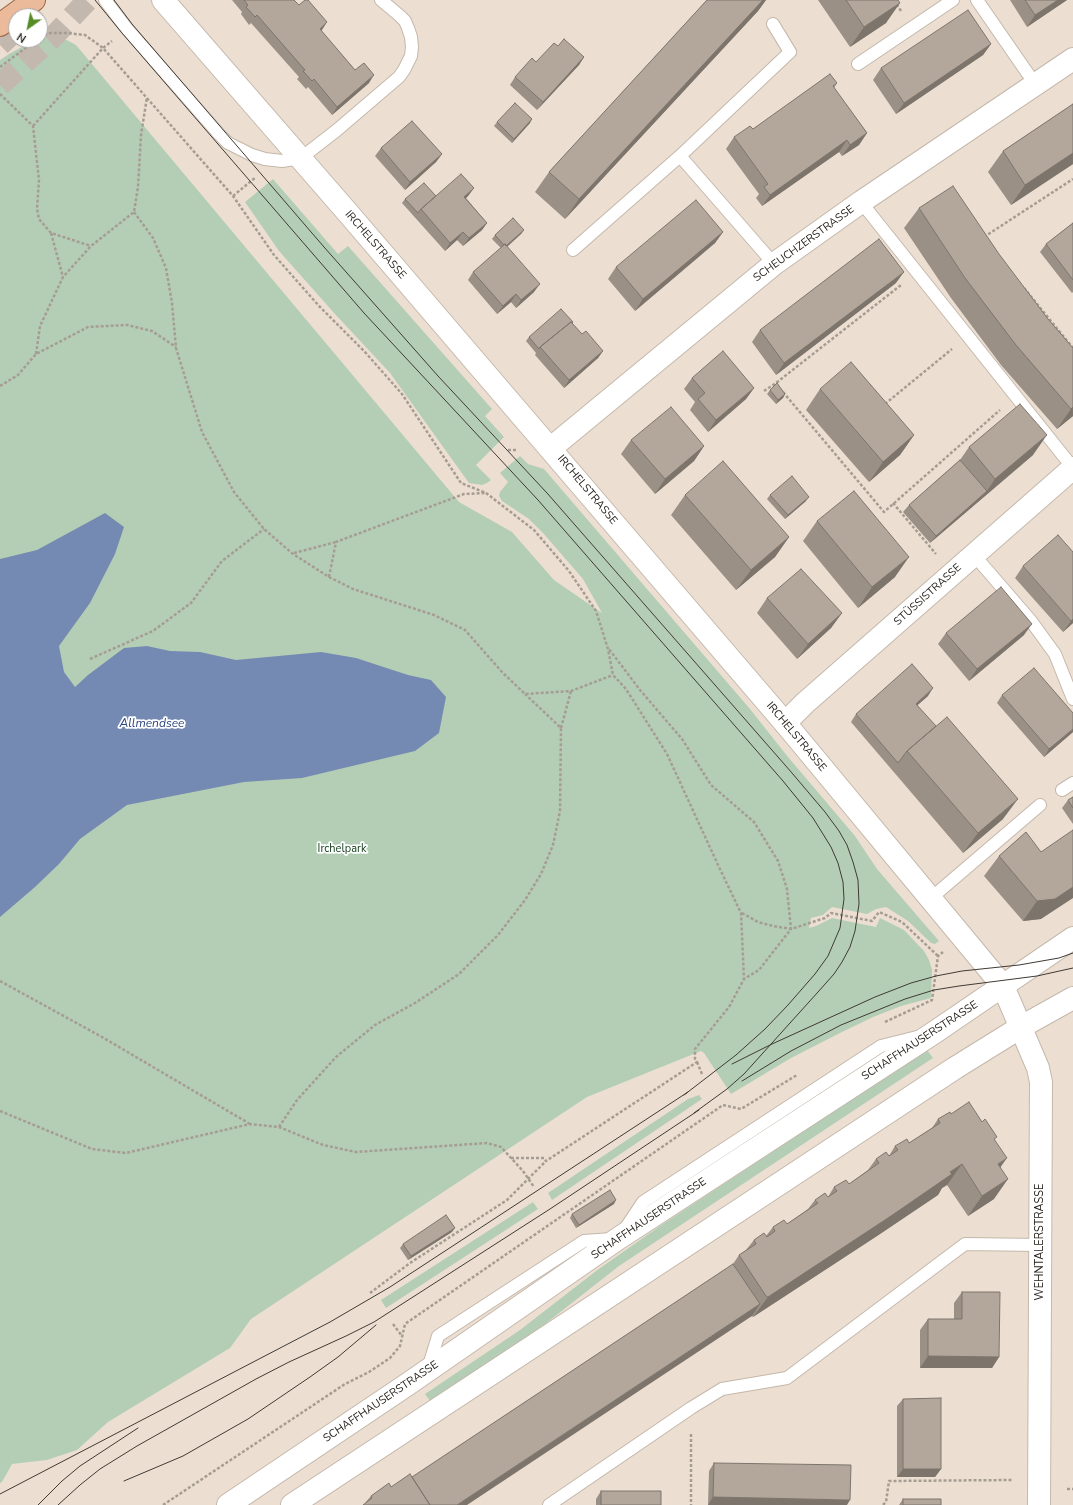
<!DOCTYPE html>
<meta charset="utf-8">
<style>
body{margin:0}
#map{position:relative;width:1073px;height:1505px;overflow:hidden;background:#ecdfd2;font-family:"Nunito Sans",sans-serif}
canvas{display:block}
.north{position:absolute;left:8px;top:8px;width:40px;height:40px;box-sizing:border-box;background:#fff;border:1px solid #a6a5a3;border-radius:50%;rotate:213deg;font-size:11px;font-weight:700;line-height:16px;text-align:center;color:#211d18}
.north::after{content:'';display:block;margin:auto;width:14px;height:18px;background:#568c26;clip-path:polygon(50% 0,100% 100%,50% 72%,0 100%)}
</style>
<div id="map">
<canvas width="1073" height="1505"></canvas>
<div class="north">N</div>
</div>
<script>
const g = document.querySelector('canvas').getContext('2d');
g.lineJoin = 'round';
function paint(path, color) {
  g.fillStyle = color;
  g.fill(path, 'evenodd');
}
function poly(rows) {
  const path = new Path2D();
  for (const r of rows) {
    path.moveTo(r[0], r[1]);
    for (let i = 2; i < r.length; i += 2) path.lineTo(r[i], r[i + 1]);
  }
  return path;
}
function trace(path, color, width, dash) {
  g.strokeStyle = color;
  g.lineWidth = width;
  g.lineCap = dash ? 'butt' : 'round';
  g.setLineDash(dash || []);
  g.stroke(path);
}
function drawText(font, color, halo, rows, align = 'center') {
  g.font = font + ' "Nunito Sans",sans-serif';
  g.lineWidth = 3.5;
  g.setLineDash([]);
  g.textBaseline = 'middle';
  g.strokeStyle = halo;
  g.fillStyle = color;
  for (const [text, x, y, turn = 0] of rows) {
    g.save();
    g.translate(x, y);
    g.rotate((+turn || 0) * Math.PI / 180);
    g.textAlign = isNaN(turn) ? turn : align;
    if (halo) g.strokeText(text, 0, 0);
    g.fillText(text, 0, 0);
    g.restore();
  }
}
const green = poly([
 [49,37,63,38,76,45,459,502,512,532,554,580,602,613,583,579,543,533,529,519,502,501,499,496,500,492,508,482,500,473,520,456,528,464,544,469,750,709,788,757,855,836,877,869,939,941,935,944,931,943,908,921,886,907,876,909,867,914,832,907,823,915,811,918,809,928,816,926,832,918,876,927,880,918,904,930,924,951,929,960,932,970,931,998,901,1006,873,1017,838,1034,791,1058,731,1094,704,1053,701,1051,587,1097,251,1319,230,1348,108,1422,77,1450,47,1460,12,1464,2,1482,0,1483,0,60,9,54,31,42],
 [273,179,338,254,348,246,492,409,485,416,504,437,476,465,491,480,487,483,482,485,469,483,390,373,335,314,279,251,245,202],
 [927,1050,933,1058,619,1266,540,1328,430,1401,425,1394,520,1330,596,1271,660,1226],
 [699,1095,702,1099,552,1200,548,1193,688,1099],
 [533,1202,538,1209,386,1308,381,1300]
]);
const water = poly([
 [105,513,124,527,115,554,90,603,59,646,64,672,75,687,88,675,124,648,147,646,170,651,200,652,236,660,321,652,356,658,408,675,431,680,446,697,439,733,415,751,302,778,244,782,127,805,80,839,59,864,35,887,0,917,0,559,37,550]
]);
const trunkTunnel = poly([
 [0,45,16,30],
 [0,85,52,38,88,0]
]);
const path = poly([
 [894,0,901,11],
 [40,38,50,33,66,33,85,35,103,48,233,196,274,255,319,306,365,352,402,394,461,483,486,493,534,530,569,571,596,611,608,649,613,675,626,689,667,754,719,867,741,913,744,979],
 [0,67,36,40],
 [0,94,33,126,39,180,37,209,39,219,51,233,91,246],
 [33,126,103,48,112,41],
 [233,196,256,177],
 [134,212,153,238,166,268,172,303,176,348,202,432,234,492,264,529,293,554,329,577,353,589,434,615,465,630,502,672,525,694,571,691,613,675],
 [51,233,63,277],
 [984,237,1073,179],
 [1024,288,1073,348],
 [36,354,40,326,63,277,91,246,134,212,138,187,141,135,147,97],
 [0,386,18,375,36,354,88,327,127,325,152,331,176,347],
 [764,391,776,383,901,285],
 [783,392,884,512,1000,410],
 [885,404,952,349],
 [508,450,518,450],
 [893,503,936,554],
 [294,553,336,542],
 [329,577,336,542,464,494,485,493],
 [90,659,153,631,191,603,222,561,264,529],
 [561,728,571,691],
 [742,913,758,922,773,926,791,929,825,918,831,913,872,921,879,912,902,922,938,956],
 [0,981,102,1037,250,1124],
 [885,1022,932,1000,938,956,943,952],
 [697,1062,702,1074],
 [0,1111,92,1149,126,1153,250,1124,279,1127,323,1145,356,1152,487,1143,501,1147,523,1171,534,1187],
 [279,1127,297,1100,336,1057,375,1025,415,1003,459,974,498,935,525,900,541,874,553,845,560,811,561,728,525,694],
 [511,1158,544,1158,546,1161,697,1062,695,1059,695,1049,729,1007,744,979,759,970,791,929,787,889,778,861,754,822,711,785,682,739,640,690,609,649],
 [370,1293,410,1263,507,1200,546,1161],
 [393,1324,402,1336],
 [691,1434,691,1505],
 [1067,1489,1073,1489],
 [163,1505,345,1384,369,1372,390,1358,400,1346,405,1324,723,1105,741,1109,797,1075],
 [883,1505,886,1502,889,1481,1012,1480]
]);
const service = poly([
 [105,0,127,29,220,135,228,143,252,155,265,159,282,161,301,158,337,130,399,77,404,70,411,56,412,47,411,37,408,28,405,21,400,16,381,0],
 [977,0,1035,84],
 [858,64,953,0],
 [680,156,774,264],
 [861,202,1073,468],
 [573,250,680,156,790,52,773,24],
 [974,555,1031,621,1055,654,1073,699],
 [1062,790,1073,783],
 [930,899,1040,805],
 [625,1229,643,1202,881,1046,917,1037],
 [428,1369,438,1336,584,1241,612,1239],
 [549,1505,691,1408,722,1389,787,1378,965,1244,1040,1245]
]);
const minor = poly([
 [551,448,774,264,861,202,1073,59],
 [785,723,805,703,1073,468]
]);
const tertiary = poly([
 [163,0,348,213,785,723,1003,986,1038,1068,1041,1082,1039,1505],
 [228,1505,408,1384,619,1238,932,1034,1073,938],
 [292,1505,955,1068,1021,1027,1073,998]
]);
const primary = poly([
 [0,25,34,0]
]);
const tram = poly([
 [95,0,122,33,364,313,538,500,783,781,813,818,831,847,838,863,843,882,844,899,840,928,828,956,815,974,788,1005,765,1029,736,1055,684,1095],
 [114,0,132,24,324,247,438,376,547,493,792,773,825,812,839,831,847,845,853,862,858,880,859,904,855,931,850,947,842,962,834,974,818,992,744,1074,727,1089,694,1113],
 [732,1064,772,1044,875,997,911,983,936,976,962,971,1019,965,1059,958,1073,953],
 [742,1081,791,1051,841,1025,905,999,934,990,959,986,1037,976,1073,968],
 [124,1481,183,1456,248,1419,310,1377,338,1357,376,1325],
 [0,1494,330,1322,390,1287,688,1092],
 [38,1505,62,1481,80,1466,138,1428],
 [58,1505,80,1485,100,1469,137,1446,256,1379,289,1362,346,1336,374,1322,550,1209,699,1110]
]);
const wall = poly([
 [232,0,294,0,355,70,369,83,332,115,308,87,306,89,297,79,299,77,251,23,249,25,241,14,242,12],
 [707,0,766,0,758,11,565,219,535,192,549,172],
 [818,0,898,0,886,23,850,47],
 [1010,0,1067,0,1027,27],
 [991,44,983,55,896,114,873,80,881,68],
 [558,46,584,57,579,65,537,110,510,85,515,77],
 [837,83,834,88,867,133,859,145,842,156,839,152,762,206,756,198,759,194,726,149,734,137,753,129],
 [1073,104,1073,164,1011,205,988,172,1003,151],
 [497,122,530,123,512,143,494,126],
 [381,148,442,154,436,162,405,190,375,156],
 [474,188,468,196,466,198,487,223,482,230,463,246,457,240,445,251,402,203,405,199,436,196],
 [919,208,1048,319,1073,348,1073,416,1057,429,1001,365,951,298,904,228],
 [1073,223,1073,292,1072,293,1040,252,1046,244],
 [524,230,521,234,507,247,534,292,516,308,511,302,497,314,468,280,473,272,501,248,492,239,495,235],
 [723,232,715,243,635,311,608,279,616,267],
 [896,283,776,375,752,342,760,330],
 [572,323,582,334,603,351,598,358,564,388,535,355,536,353,526,341,529,337],
 [692,378,754,388,746,399,708,432,690,410,695,402,684,389],
 [820,389,914,435,900,455,869,482,806,410],
 [770,390,785,394,783,398,776,404,767,394],
 [631,440,704,446,694,461,655,494,621,454],
 [969,447,1033,455,930,543,903,512,909,505,960,460],
 [685,495,789,537,775,557,736,590,671,515],
 [770,495,806,501,785,519,767,499],
 [817,521,895,577,858,608,803,541],
 [1023,566,1073,623,1063,632,1015,578],
 [767,598,842,613,831,628,797,659,757,613],
 [946,633,1024,635,969,681,938,644],
 [1002,695,1073,732,1044,757,997,703],
 [928,696,917,705,1003,819,963,853,851,722,856,714],
 [1073,797,1073,824,1062,808,1068,800],
 [1026,832,1041,919,1023,921,984,876,999,856],
 [951,1114,995,1140,1001,1167,994,1199,968,1216,947,1185,942,1188,938,1195,877,1236,753,1317,752,1316,365,1503,371,1496,412,1477,733,1264,739,1255,746,1250,754,1240,766,1236,773,1227,787,1224,808,1209,815,1200,828,1197,834,1187,849,1184,868,1170,876,1159,889,1156,895,1146,909,1143,932,1128,938,1119],
 [614,1204,576,1228,570,1218,572,1214],
 [452,1232,408,1260,400,1248,403,1244],
 [962,1292,999,1357,992,1368,920,1368,920,1330,928,1319,954,1319,954,1303],
 [903,1399,941,1469,935,1477,897,1477,897,1406],
 [714,1463,847,1505,708,1505,709,1471],
 [601,1491,661,1505,596,1505,596,1499],
 [903,1499,941,1505,899,1505]
]);
const shadedWall = poly([
 [763,0,766,0,758,11,565,219,579,199],
 [1058,0,1067,0,1027,27,1035,15],
 [900,3,886,23,850,47,864,27],
 [327,22,322,30,314,37,320,29],
 [991,44,983,55,896,114,904,103],
 [584,57,579,65,537,110,543,102],
 [374,75,369,83,332,115,337,107],
 [532,119,530,123,512,143,514,139],
 [867,133,859,145,842,156,850,145],
 [847,140,839,152,762,206,770,195],
 [1073,153,1073,164,1011,205,1025,185],
 [442,154,436,162,405,190,410,182],
 [474,188,468,196,459,205,464,197],
 [487,223,482,230,463,246,469,238],
 [524,230,521,234,503,250,505,246],
 [463,232,457,240,445,251,450,243],
 [723,232,715,243,635,311,643,299],
 [904,272,896,283,776,375,784,363],
 [540,284,534,292,516,308,521,300],
 [516,294,511,302,497,314,503,306],
 [603,351,598,358,564,388,569,380],
 [754,388,746,399,708,432,716,420],
 [785,394,783,398,776,404,778,400],
 [1073,407,1073,416,1057,429,1071,409],
 [914,435,900,455,869,482,883,462],
 [1047,435,1033,455,930,543,936,536,987,491,995,479],
 [704,446,694,461,655,494,665,479],
 [809,497,806,501,785,519,788,515],
 [789,537,775,557,736,590,751,570],
 [909,557,895,577,858,608,872,587],
 [842,613,831,628,797,659,808,644],
 [1073,619,1073,623,1063,632,1071,621],
 [1032,624,1024,635,969,681,977,669],
 [933,688,928,696,911,711,916,704],
 [1073,729,1073,732,1044,757,1049,749],
 [1018,799,1003,819,963,853,978,833],
 [1073,887,1073,898,1041,919,1023,921,1037,901],
 [1007,1158,992,1179,998,1164],
 [962,1164,947,1185,942,1188,938,1195,877,1236,753,1317,768,1297],
 [1008,1179,994,1199,968,1216,982,1196],
 [616,1200,614,1204,576,1228,579,1225],
 [455,1228,452,1232,408,1260,411,1256],
 [760,1304,752,1316,467,1505,457,1505],
 [928,1356,999,1357,992,1368,920,1368],
 [903,1469,941,1469,935,1477,897,1477],
 [713,1497,850,1500,847,1505,708,1505]
]);
const building = poly([
 [244,0,294,0,299,5,305,0,308,0,327,22,320,29,355,70,364,63,374,75,337,107,314,79,312,81,303,71,305,70,257,15,255,17,246,7,248,5,244,0],
 [707,0,763,0,579,199,549,172,707,0],
 [846,0,898,0,900,3,864,27,846,0],
 [1025,0,1058,0,1035,15,1025,0],
 [968,10,991,44,904,103,881,68,968,10],
 [564,39,584,57,543,102,515,77,532,58,536,62,554,43,558,46,564,39],
 [830,74,837,83,833,86,867,133,850,145,847,140,770,195,764,187,768,184,734,137,750,126,753,129,830,74],
 [515,103,532,119,514,139,497,122,515,103],
 [1073,104,1073,153,1025,185,1003,151,1073,104],
 [412,121,442,154,410,182,381,148,412,121],
 [461,174,474,188,464,197,487,223,469,238,463,232,450,243,421,209,461,174],
 [424,183,436,196,421,209,418,213,405,199,424,183],
 [953,186,999,254,1048,319,1073,348,1073,407,1071,409,1016,345,965,278,919,208,953,186],
 [696,200,723,232,643,299,616,267,696,200],
 [513,218,524,230,506,246,505,244,504,245,495,235,513,218],
 [1073,223,1073,280,1046,244,1073,223],
 [879,239,904,272,784,363,760,330,879,239],
 [505,244,540,284,521,300,516,294,503,306,473,272,505,244],
 [561,309,573,322,572,323,571,322,540,347,539,349,529,337,561,309],
 [571,322,582,334,586,331,603,351,569,380,540,347,571,322],
 [723,351,754,388,716,420,698,399,705,393,692,378,723,351],
 [851,362,914,435,883,462,820,389,851,362],
 [777,383,785,394,778,400,770,390,777,383],
 [1020,404,1047,435,995,479,969,447,1020,404],
 [671,407,704,446,665,479,631,440,671,407],
 [960,460,987,491,936,536,909,505,960,460],
 [723,461,789,537,751,570,685,495,723,461],
 [792,476,809,497,788,515,770,495,792,476],
 [854,491,909,557,872,587,817,521,854,491],
 [1058,535,1073,552,1073,619,1071,621,1023,566,1058,535],
 [801,569,842,613,808,644,767,598,801,569],
 [1001,587,1032,624,977,669,946,633,1001,587],
 [912,664,933,688,916,704,936,726,907,751,898,763,856,714,912,664],
 [1034,668,1073,713,1073,729,1049,749,1002,695,1034,668],
 [947,717,1018,799,978,833,907,751,947,717],
 [1073,797,1073,808,1068,800,1073,797],
 [1073,830,1073,887,1055,899,1037,901,999,856,1026,832,1041,852,1073,830],
 [969,1102,982,1122,985,1119,997,1137,994,1139,1007,1158,998,1164,1008,1179,982,1196,962,1164,950,1172,952,1174,891,1216,768,1297,766,1296,739,1255,756,1244,754,1240,764,1233,767,1237,775,1231,773,1227,784,1220,787,1224,818,1203,815,1200,825,1193,828,1197,837,1191,834,1187,846,1180,849,1184,879,1163,876,1159,886,1152,889,1156,898,1150,895,1146,907,1139,909,1143,940,1123,938,1119,950,1112,951,1114,969,1102],
 [610,1190,616,1200,579,1225,572,1214,610,1190],
 [446,1215,455,1228,411,1256,403,1244,446,1215],
 [733,1264,760,1304,457,1505,430,1505,412,1477,733,1264],
 [962,1292,1000,1292,999,1357,928,1356,928,1319,962,1319,962,1292],
 [941,1398,941,1469,903,1469,903,1399,941,1398],
 [714,1463,851,1465,850,1500,713,1497,714,1463],
 [410,1474,430,1505,363,1505,372,1498,371,1496,389,1483,391,1487,410,1474],
 [601,1491,661,1491,661,1505,601,1505,601,1491],
 [903,1499,941,1499,941,1505,903,1505,903,1499]
]);
const streetNames = [
 ["SCHEUCHZERSTRASSE",804,244,-36],
 ["IRCHELSTRASSE",375,245,49],
 ["IRCHELSTRASSE",587,490,50],
 ["STÜSSISTRASSE",928,595,-42],
 ["IRCHELSTRASSE",796,737,50],
 ["SCHAFFHAUSERSTRASSE",920,1041,-33],
 ["SCHAFFHAUSERSTRASSE",649,1219,-34],
 ["WEHNTALERSTRASSE",1040,1242,-90],
 ["SCHAFFHAUSERSTRASSE",381,1402,-34]
];
const parkNames = [
 ["Irchelpark",342,849]
];
const waterNames = [
 ["Allmendsee",152,724]
];
paint(green, '#b4ceb6');
paint(water, '#758ab2');
trace(trunkTunnel, '#c3b8ad', 22, [22, 11]);
trace(service, '#c4b8ab', 14);
trace(minor, '#c4b8ab', 24);
trace(tertiary, '#c4b8ab', 24);
trace(primary, '#9b6542', 24);
trace(path, '#a69d92', 2.5, [3, 2]);
trace(service, '#fff', 12);
trace(minor, '#fff', 22);
trace(tertiary, '#fff', 22);
trace(primary, '#ebba9b', 22);
trace(tram, '#403a34', 1);
paint(wall, '#9a9085');
paint(shadedWall, '#7d756c');
paint(building, '#b3a79b');
trace(building, '#7d756c', 1);
drawText('11px', '#211d18', '#fff', streetNames);
drawText('11px', '#0c3916', '#fff', parkNames);
drawText('italic 12px', '#2d477d', '#fff', waterNames);
</script>
